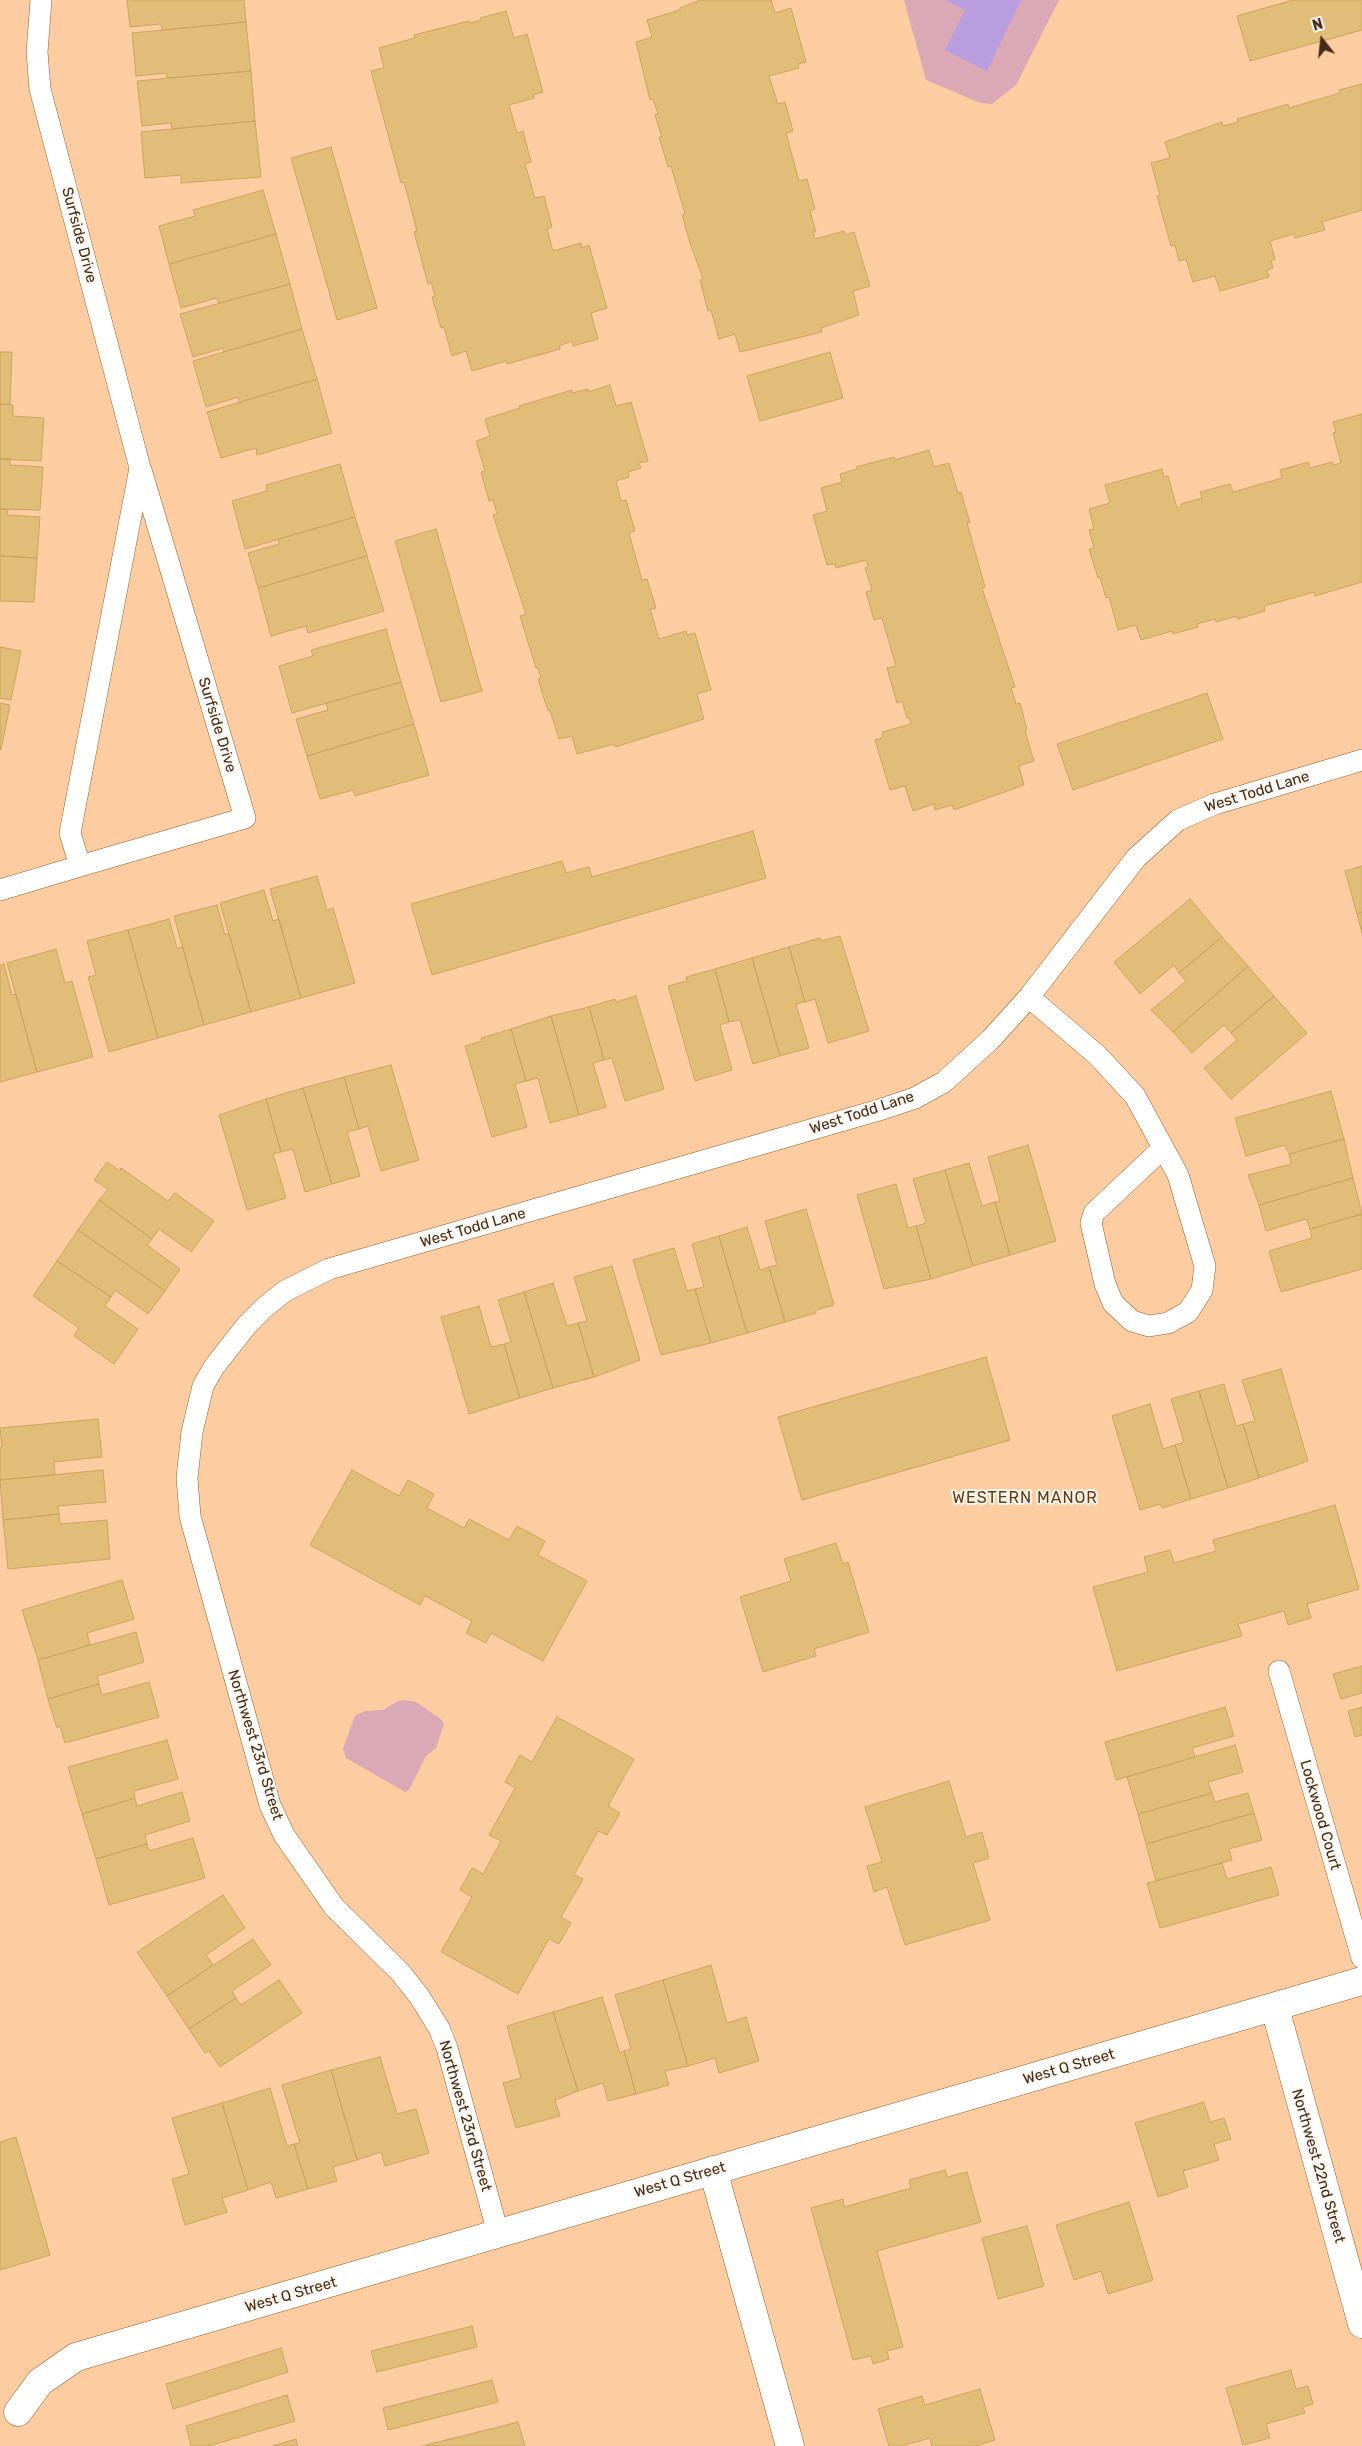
<!DOCTYPE html>
<style>
body{margin:0}
#map{position:relative;width:1362px;height:2446px;overflow:hidden;background:#fdcda1;font-family:Rubik,sans-serif}
canvas{display:block}
.north{position:absolute;left:1297px;top:15px;width:50px;height:50px;-webkit-text-stroke:4px #fdf7f2;paint-order:stroke;rotate:344deg;font-size:14px;font-weight:700;line-height:20px;text-align:center;color:#442c16}
.north::after{content:'';display:block;margin:auto;width:18px;height:22px;background:#442c16;clip-path:polygon(50% 0,100% 100%,50% 72%,0 100%)}
</style>
<div id="map">
<canvas width="1362" height="2446"></canvas>
<div class="north">N</div>
</div>
<script>
const g = document.querySelector('canvas').getContext('2d');
g.lineJoin = 'round';
function paint(path, color) {
  g.fillStyle = color;
  g.fill(path, 'evenodd');
}
function poly(rows) {
  const path = new Path2D();
  for (const r of rows) {
    path.moveTo(r[0], r[1]);
    for (let i = 2; i < r.length; i += 2) path.lineTo(r[i], r[i + 1]);
  }
  return path;
}
function trace(path, color, width, dash) {
  g.strokeStyle = color;
  g.lineWidth = width;
  g.lineCap = dash ? 'butt' : 'round';
  g.setLineDash(dash || []);
  g.stroke(path);
}
function drawText(font, color, halo, rows, align = 'center') {
  g.font = font + ' Rubik,sans-serif';
  g.lineWidth = 4;
  g.setLineDash([]);
  g.textBaseline = 'middle';
  g.strokeStyle = halo;
  g.fillStyle = color;
  for (const [text, x, y, turn = 0] of rows) {
    g.save();
    g.translate(x, y);
    g.rotate((+turn || 0) * Math.PI / 180);
    g.textAlign = isNaN(turn) ? turn : align;
    if (halo) g.strokeText(text, 0, 0);
    g.fillText(text, 0, 0);
    g.restore();
  }
}
const green = poly([
 [904,0,1059,0,1016,85,992,104,980,103,926,80],
 [405,1700,416,1702,441,1719,444,1724,436,1748,426,1756,409,1790,405,1792,346,1758,343,1749,355,1715,366,1711,383,1710,398,1701]
]);
const water = poly([
 [946,0,1021,0,987,71,945,50,965,10]
]);
const building = poly([
 [127,0,244,0,246,22,162,30,161,24,130,27,127,0],
 [700,0,771,0,775,13,791,8,806,62,798,64,799,68,769,76,778,104,785,102,793,131,786,133,799,181,807,179,815,209,810,211,816,232,813,232,815,239,844,231,846,235,854,232,870,286,853,291,859,315,821,328,822,332,740,352,735,334,719,339,711,310,708,311,700,280,703,279,690,243,682,215,685,214,671,166,668,167,659,137,662,137,655,115,658,114,653,99,650,100,636,42,652,37,647,20,680,10,680,8,700,0],
 [1293,0,1362,0,1362,30,1250,61,1237,16,1293,0],
 [506,11,514,38,527,34,543,92,533,95,534,98,509,105,517,133,523,131,531,162,525,164,535,198,544,196,552,227,547,229,553,251,581,243,582,248,589,245,607,308,591,313,598,339,573,346,572,341,559,346,560,349,507,364,506,361,472,371,466,351,452,356,444,327,441,328,432,297,435,296,431,282,428,284,414,232,417,231,404,182,401,183,371,71,384,68,379,48,415,38,414,35,469,21,470,23,481,20,480,18,506,11],
 [246,22,251,71,167,78,166,73,136,76,132,33,246,22],
 [251,71,255,121,172,129,171,123,142,126,137,81,251,71],
 [1362,84,1362,210,1322,222,1325,230,1295,238,1294,234,1270,241,1275,259,1271,261,1273,268,1267,270,1269,277,1220,291,1215,276,1193,282,1186,259,1179,261,1175,245,1171,246,1157,196,1160,195,1151,163,1170,158,1165,142,1222,122,1223,126,1238,122,1237,119,1288,104,1289,108,1340,93,1339,90,1362,84],
 [255,121,261,177,181,183,181,175,145,178,141,132,255,121],
 [331,147,377,308,337,320,291,158,331,147],
 [263,190,276,234,169,264,159,226,195,216,193,210,263,190],
 [276,234,290,284,219,303,217,298,181,308,169,264,276,234],
 [290,284,302,329,224,352,223,348,193,357,180,314,290,284],
 [302,329,317,379,240,402,238,397,206,407,193,361,302,329],
 [0,352,12,352,10,405,0,404,0,352],
 [830,352,843,398,760,421,747,376,830,352],
 [317,379,332,433,257,455,256,448,221,458,207,412,317,379],
 [610,385,616,406,631,402,648,461,639,463,641,468,628,472,629,477,616,481,621,501,626,500,635,531,629,533,642,580,647,579,656,608,650,609,659,639,686,631,687,635,695,633,711,690,697,694,704,719,615,747,614,744,577,754,572,736,559,739,550,710,548,711,538,679,541,678,538,668,536,668,520,616,526,614,493,515,497,514,493,500,489,501,481,472,485,471,476,441,490,436,485,419,520,408,519,406,572,390,572,393,588,389,588,392,610,385],
 [0,404,13,405,13,416,44,418,41,461,0,459,0,404],
 [1362,414,1362,582,1315,596,1314,592,1264,606,1265,611,1238,619,1237,616,1216,622,1215,619,1197,624,1198,627,1173,634,1172,631,1141,640,1136,625,1118,630,1109,597,1106,598,1100,577,1098,578,1089,549,1094,548,1089,530,1094,529,1089,509,1110,503,1105,485,1162,469,1164,477,1168,476,1177,508,1181,507,1181,504,1202,498,1200,492,1230,484,1233,492,1282,478,1280,470,1308,462,1310,468,1332,462,1333,465,1341,463,1333,433,1336,432,1333,422,1362,414],
 [929,450,934,467,949,463,958,493,961,492,970,523,967,523,985,587,982,588,1015,687,1011,688,1016,704,1020,703,1027,730,1025,731,1034,761,1019,766,1024,785,954,810,952,805,935,810,934,804,913,811,905,786,890,790,875,740,883,737,882,732,911,724,909,718,907,718,902,701,897,703,887,668,896,666,882,618,874,620,866,592,872,590,865,568,868,567,866,560,836,568,835,564,827,565,813,515,827,511,821,488,842,482,840,474,857,469,856,467,894,457,895,460,929,450],
 [0,459,10,459,10,465,43,467,40,510,0,509,0,459],
 [340,464,355,517,245,549,232,501,267,491,266,485,340,464],
 [0,509,8,509,7,515,40,517,37,558,0,556,0,509],
 [355,517,367,556,258,588,248,553,279,544,278,539,355,517],
 [436,529,482,691,441,702,395,541,436,529],
 [0,556,37,558,34,602,0,601,0,556],
 [367,556,384,611,308,633,306,626,271,636,258,588,367,556],
 [386,629,401,682,292,713,279,666,313,656,311,650,386,629],
 [0,647,21,651,11,700,0,698,0,647],
 [401,682,414,724,307,756,296,719,328,710,326,703,401,682],
 [1207,693,1223,739,1073,790,1057,744,1207,693],
 [0,703,10,705,1,750,0,750,0,703],
 [414,724,429,775,355,796,353,790,320,799,307,756,414,724],
 [753,831,766,878,432,975,411,904,562,861,566,873,589,867,592,877,753,831],
 [1362,866,1362,912,1357,914,1345,871,1362,866],
 [317,876,327,910,333,908,355,983,301,998,270,889,317,876],
 [264,890,273,921,279,919,301,998,251,1012,220,903,264,890],
 [1190,899,1222,937,1179,973,1174,965,1140,994,1114,962,1190,899],
 [217,905,225,935,229,933,251,1012,204,1025,174,916,217,905],
 [1362,912,1362,933,1357,914,1362,912],
 [169,919,177,948,183,947,204,1025,158,1038,128,930,169,919],
 [128,930,158,1038,109,1052,88,977,96,975,87,941,128,930],
 [840,936,869,1031,828,1043,815,999,805,1002,789,947,820,938,821,941,840,936],
 [1222,937,1248,966,1173,1032,1151,1010,1186,981,1179,973,1222,937],
 [789,947,805,1002,796,1004,809,1048,780,1056,752,958,789,947],
 [56,949,65,983,72,981,93,1057,37,1072,7,963,56,949],
 [752,958,780,1056,753,1064,740,1020,729,1022,715,969,752,958],
 [4,964,12,995,16,994,37,1072,0,1082,0,965,4,964],
 [1248,966,1274,996,1231,1033,1224,1025,1192,1053,1173,1032,1248,966],
 [715,969,729,1022,720,1025,732,1070,695,1081,668,986,687,981,686,977,715,969],
 [636,996,664,1089,625,1101,612,1058,604,1060,589,1007,615,999,616,1002,636,996],
 [1274,996,1307,1033,1231,1099,1204,1068,1237,1040,1231,1033,1274,996],
 [589,1007,604,1060,593,1063,606,1107,579,1115,551,1016,589,1007],
 [551,1016,579,1115,550,1123,538,1078,526,1081,511,1029,551,1016],
 [511,1029,526,1081,515,1084,527,1127,492,1137,465,1046,482,1041,481,1038,511,1029],
 [391,1065,419,1160,381,1171,368,1126,359,1129,344,1077,391,1065],
 [344,1077,359,1129,347,1132,360,1176,332,1184,303,1088,344,1077],
 [303,1088,332,1184,305,1192,293,1149,281,1152,266,1099,303,1088],
 [1331,1091,1344,1139,1289,1154,1285,1145,1246,1156,1235,1118,1331,1091],
 [266,1099,281,1152,273,1154,286,1198,247,1210,219,1115,266,1099],
 [1344,1139,1353,1178,1259,1205,1248,1175,1291,1164,1289,1154,1344,1139],
 [1028,1145,1056,1241,1010,1255,995,1202,1000,1201,988,1157,1028,1145],
 [107,1162,120,1171,121,1168,168,1201,175,1193,214,1221,191,1252,159,1229,152,1239,99,1200,108,1189,94,1180,107,1162],
 [969,1163,982,1206,995,1202,1010,1255,973,1266,945,1170,969,1163],
 [945,1170,973,1266,931,1279,916,1226,926,1223,913,1179,945,1170],
 [1353,1178,1362,1214,1310,1229,1306,1219,1266,1231,1259,1205,1353,1178],
 [896,1184,908,1228,916,1226,931,1279,884,1289,857,1195,896,1184],
 [99,1200,152,1239,147,1245,180,1269,165,1291,78,1230,99,1200],
 [806,1209,834,1305,816,1310,816,1313,785,1322,769,1267,777,1265,765,1221,806,1209],
 [1362,1214,1362,1269,1281,1292,1269,1251,1312,1238,1310,1229,1362,1214],
 [747,1227,760,1270,769,1267,785,1322,747,1333,719,1236,747,1227],
 [78,1230,165,1291,148,1314,115,1290,111,1297,57,1261,78,1230],
 [719,1236,747,1333,711,1343,695,1289,704,1287,692,1244,719,1236],
 [674,1248,687,1291,695,1289,711,1343,661,1355,633,1260,674,1248],
 [57,1261,111,1297,105,1306,138,1329,114,1364,74,1336,79,1328,33,1296,57,1261],
 [612,1266,640,1360,594,1377,578,1323,587,1321,574,1277,612,1266],
 [553,1283,567,1326,578,1323,594,1377,553,1388,524,1292,553,1283],
 [524,1292,553,1388,520,1398,504,1344,511,1342,498,1300,524,1292],
 [479,1306,491,1347,504,1344,520,1398,469,1414,441,1317,479,1306],
 [986,1357,1010,1440,802,1500,778,1417,986,1357],
 [1281,1369,1308,1461,1259,1478,1243,1424,1255,1421,1242,1380,1281,1369],
 [1224,1384,1236,1426,1243,1424,1259,1478,1228,1488,1199,1391,1224,1384],
 [1199,1391,1228,1488,1191,1499,1175,1445,1184,1442,1171,1399,1199,1391],
 [1150,1404,1163,1449,1175,1445,1191,1499,1162,1508,1160,1504,1140,1510,1112,1416,1150,1404],
 [98,1419,102,1457,54,1462,55,1475,0,1480,0,1447,2,1447,0,1428,98,1419],
 [103,1470,106,1502,58,1506,59,1514,3,1520,0,1480,103,1470],
 [352,1470,399,1496,408,1480,434,1494,427,1508,464,1528,469,1519,509,1540,517,1526,545,1541,538,1555,587,1581,543,1661,491,1633,486,1643,466,1633,472,1621,425,1596,420,1605,310,1545,352,1470],
 [1335,1505,1359,1589,1307,1604,1311,1618,1288,1625,1284,1611,1238,1624,1242,1636,1117,1671,1093,1587,1148,1572,1144,1557,1170,1550,1174,1563,1216,1551,1213,1540,1335,1505],
 [59,1514,60,1524,107,1520,110,1559,8,1569,3,1520,59,1514],
 [836,1543,843,1564,848,1562,869,1632,814,1649,816,1656,763,1672,740,1597,791,1581,784,1559,836,1543],
 [122,1580,134,1619,87,1633,90,1645,38,1660,22,1610,122,1580],
 [136,1632,144,1662,97,1676,99,1684,48,1699,38,1660,136,1632],
 [1362,1666,1362,1693,1341,1699,1333,1674,1362,1666],
 [149,1682,159,1717,65,1743,60,1726,57,1728,48,1699,99,1684,102,1695,149,1682],
 [1225,1707,1234,1736,1192,1748,1195,1757,1116,1780,1105,1742,1225,1707],
 [1362,1707,1362,1735,1355,1737,1348,1711,1362,1707],
 [557,1717,634,1759,608,1806,620,1813,607,1835,598,1831,574,1875,583,1879,561,1917,571,1923,559,1944,549,1939,518,1994,441,1952,472,1897,460,1890,467,1877,472,1868,483,1874,501,1841,489,1835,515,1788,505,1782,520,1755,532,1762,557,1717],
 [167,1740,178,1779,134,1791,135,1798,82,1814,68,1767,167,1740],
 [1235,1745,1243,1772,1208,1782,1212,1793,1138,1814,1127,1777,1235,1745],
 [949,1781,966,1837,982,1832,989,1858,973,1863,990,1920,905,1945,887,1887,874,1892,867,1866,882,1862,865,1807,949,1781],
 [182,1792,190,1821,145,1835,147,1844,96,1859,82,1814,135,1798,137,1806,182,1792],
 [1212,1793,1215,1802,1248,1793,1254,1813,1146,1844,1138,1814,1212,1793],
 [1254,1813,1262,1840,1229,1849,1232,1860,1156,1881,1146,1844,1254,1813],
 [193,1838,205,1878,109,1905,96,1859,147,1844,149,1851,193,1838],
 [1222,1863,1227,1879,1271,1867,1279,1895,1160,1928,1147,1883,1222,1863],
 [223,1895,245,1928,206,1955,213,1965,167,1996,137,1952,223,1895],
 [253,1939,271,1965,232,1991,236,1998,189,2029,167,1996,253,1939],
 [711,1965,727,2023,746,2017,759,2061,719,2073,715,2058,688,2066,663,1980,711,1965],
 [279,1980,302,2013,220,2067,209,2051,205,2053,189,2029,236,1998,241,2005,279,1980],
 [663,1980,688,2066,665,2071,669,2085,636,2094,624,2051,631,2049,615,1995,663,1980],
 [602,1997,620,2053,624,2051,636,2094,608,2101,603,2083,578,2091,553,2012,602,1997],
 [553,2012,578,2091,555,2100,560,2116,516,2128,503,2083,521,2078,507,2026,553,2012],
 [380,2057,397,2114,416,2109,429,2153,385,2166,381,2152,357,2160,331,2070,380,2057],
 [331,2070,357,2160,333,2167,337,2181,308,2189,294,2144,300,2143,282,2085,331,2070],
 [270,2088,287,2146,294,2144,308,2189,276,2198,271,2182,248,2190,222,2103,270,2088],
 [1204,2102,1210,2122,1224,2118,1231,2139,1214,2144,1219,2160,1183,2171,1188,2187,1158,2197,1135,2123,1204,2102],
 [222,2103,248,2190,222,2198,227,2212,185,2225,172,2179,189,2174,172,2118,222,2103],
 [16,2137,50,2255,0,2270,0,2142,16,2137],
 [945,2170,947,2177,967,2172,981,2222,877,2251,903,2347,887,2351,889,2359,873,2364,871,2356,853,2360,811,2208,843,2199,844,2207,911,2188,909,2180,945,2170],
 [1129,2202,1153,2280,1108,2294,1101,2271,1074,2280,1056,2225,1129,2202],
 [1027,2226,1044,2286,998,2299,982,2238,1027,2226],
 [472,2326,477,2347,377,2372,371,2351,472,2326],
 [281,2348,288,2372,173,2409,166,2384,281,2348],
 [1291,2370,1296,2389,1308,2386,1313,2404,1303,2407,1305,2413,1266,2424,1270,2438,1243,2445,1226,2388,1291,2370],
 [492,2380,498,2402,388,2430,383,2408,492,2380],
 [980,2389,995,2440,975,2446,932,2446,930,2438,902,2446,889,2446,878,2409,922,2396,925,2405,980,2389],
 [287,2395,295,2421,208,2446,191,2446,186,2426,287,2395],
 [518,2422,525,2446,422,2446,518,2422],
 [296,2439,298,2446,272,2446,296,2439]
]);
const lane = poly([
 [80,866,245,818,141,470],
 [0,890,80,866,70,833,140,468,40,89,37,52,41,0],
 [1029,997,1097,1055,1135,1096,1178,1175,1205,1266,1202,1290,1188,1312,1168,1323,1149,1326,1132,1321,1113,1303,1105,1284,1091,1223,1094,1213,1162,1149],
 [1279,1671,1362,1958],
 [498,2233,447,2048,439,2028,419,1996,400,1972,334,1907,284,1835,270,1805,190,1516,187,1478,192,1432,203,1386,214,1367,246,1326,265,1307,285,1291,329,1269,879,1110,915,1098,944,1082,991,1039,1029,997,1136,858,1178,820,1215,804,1362,760]
]);
const street = poly([
 [1275,2008,1362,2324],
 [713,2170,790,2446],
 [18,2412,40,2382,76,2357,1362,1981]
]);
const streetNames = [
 ["Surfside Drive",79,235,75],
 ["Surfside Drive",217,725,73],
 ["West Todd Lane",1257,792,-17],
 ["West Todd Lane",862,1113,-18],
 ["West Todd Lane",473,1228,-16],
 ["Northwest 23rd Street",255,1745,73],
 ["Lockwood Court",1320,1815,74],
 ["West Q Street",1069,2067,-16],
 ["Northwest 23rd Street",465,2116,74],
 ["Northwest 22nd Street",1318,2166,74],
 ["West Q Street",680,2180,-16],
 ["West Q Street",291,2295,-16]
];
const neighbourhoodNames = [
 ["WESTERN MANOR",1025,1498]
];
paint(green, '#dba9b5');
paint(water, '#b89ddf');
paint(building, '#e1bd77');
trace(building, '#c9a55f', 1);
trace(lane, '#925d25', 22);
trace(street, '#925d25', 29);
trace(lane, '#fff', 21);
trace(street, '#fff', 28);
drawText('15px', '#442c16', '#fdf7f2', streetNames);
g.letterSpacing = '1px';
drawText('16px', '#623a0e', '#fdf7f2', neighbourhoodNames);
g.letterSpacing = '0px';
</script>
